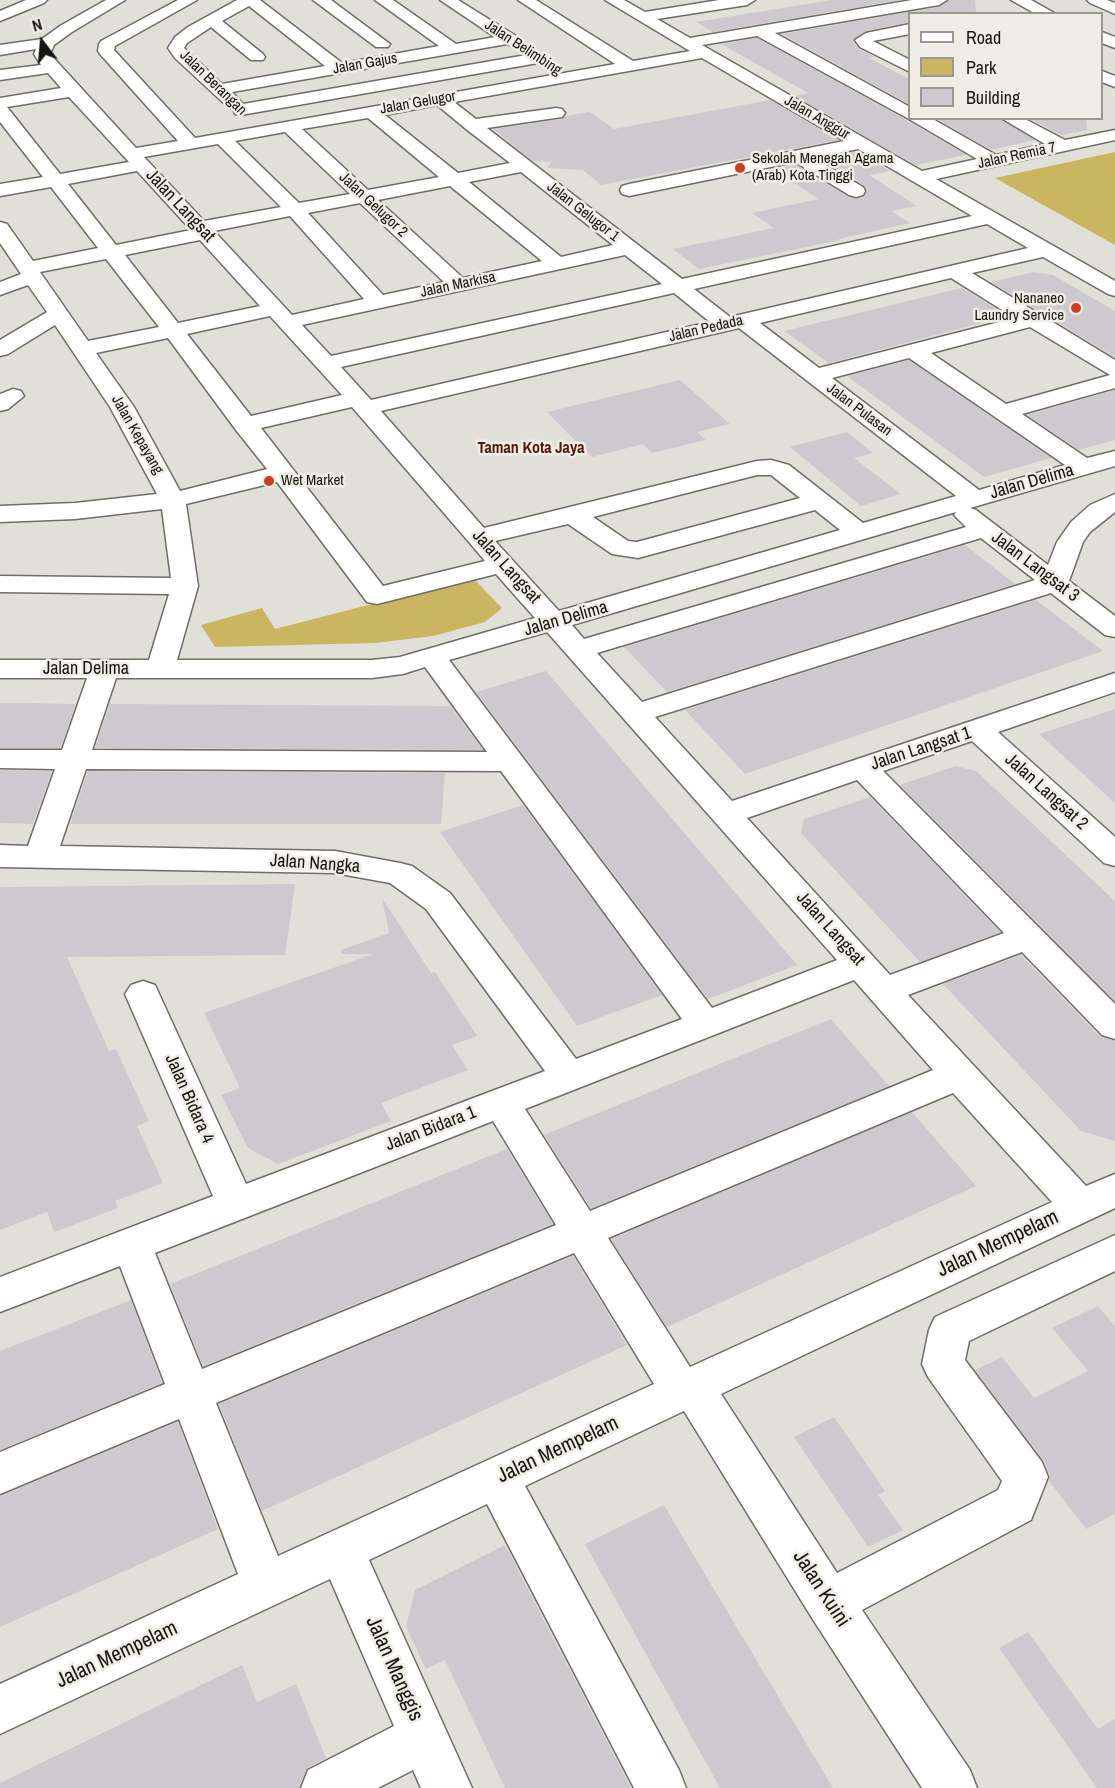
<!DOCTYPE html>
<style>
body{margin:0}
#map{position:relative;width:1115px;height:1788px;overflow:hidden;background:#e1e0d8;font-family:"Archivo Narrow",sans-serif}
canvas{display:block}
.legend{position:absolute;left:908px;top:12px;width:195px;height:108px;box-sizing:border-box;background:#efede5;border:2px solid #989791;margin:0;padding:8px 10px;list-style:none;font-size:18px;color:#161512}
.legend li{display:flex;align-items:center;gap:12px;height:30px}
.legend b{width:30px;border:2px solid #989791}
.north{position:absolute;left:12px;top:12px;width:60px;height:60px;-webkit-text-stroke:4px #efede5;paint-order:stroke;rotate:344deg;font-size:16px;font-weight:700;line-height:24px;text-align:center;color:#161512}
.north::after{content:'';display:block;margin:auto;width:21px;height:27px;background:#161512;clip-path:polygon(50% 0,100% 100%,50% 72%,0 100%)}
</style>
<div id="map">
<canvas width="1115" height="1788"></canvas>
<ul class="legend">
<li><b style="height:8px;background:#fff"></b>Road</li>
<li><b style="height:16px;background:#cab560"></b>Park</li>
<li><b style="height:16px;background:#cdc9cf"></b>Building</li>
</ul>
<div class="north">N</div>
</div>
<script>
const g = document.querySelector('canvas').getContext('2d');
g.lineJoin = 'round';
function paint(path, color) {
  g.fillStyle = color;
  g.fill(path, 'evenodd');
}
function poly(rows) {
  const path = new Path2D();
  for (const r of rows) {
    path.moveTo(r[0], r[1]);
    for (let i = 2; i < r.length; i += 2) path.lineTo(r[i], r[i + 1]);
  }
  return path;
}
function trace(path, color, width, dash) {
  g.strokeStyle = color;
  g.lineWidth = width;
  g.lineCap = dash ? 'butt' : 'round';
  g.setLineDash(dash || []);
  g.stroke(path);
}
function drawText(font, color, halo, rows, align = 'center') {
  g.font = font + ' "Archivo Narrow",sans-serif';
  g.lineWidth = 5;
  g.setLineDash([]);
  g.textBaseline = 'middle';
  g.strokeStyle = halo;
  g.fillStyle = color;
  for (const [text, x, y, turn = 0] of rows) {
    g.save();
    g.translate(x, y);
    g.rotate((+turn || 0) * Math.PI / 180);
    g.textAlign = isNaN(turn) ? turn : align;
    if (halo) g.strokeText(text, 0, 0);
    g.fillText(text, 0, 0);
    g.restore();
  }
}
const green = poly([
 [1115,152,1115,245,995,178],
 [473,578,502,608,485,622,433,636,375,643,215,647,201,625,262,608,275,629]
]);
const building = poly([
 [831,0,899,0,713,32,696,22],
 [949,0,975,0,976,13,909,14,909,22,866,31,853,40,859,49,875,57,869,58,909,79,909,104,782,34,939,7],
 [757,38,908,121,966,155,916,165,795,96,808,93,721,44],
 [770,100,838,140,601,185,583,170,548,168,551,162,533,161,493,129,562,119,565,116,590,112,614,129],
 [936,118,999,118,1035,140,991,150],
 [1029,118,1086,118,1087,130,1061,135],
 [858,151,890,171,869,175,917,206,891,211,910,223,838,239,841,240,699,269,673,249,774,228,752,213,819,199,772,169,795,164,848,197,855,199,864,197,867,192,864,185,820,159],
 [1034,272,1053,275,1115,311,1115,357,991,282],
 [962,288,1008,316,829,363,784,331],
 [909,360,1051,458,984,477,847,376],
 [680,380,730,424,697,432,706,440,652,453,643,444,592,457,547,412],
 [1115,390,1115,440,1079,450,1027,415],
 [847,432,873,453,854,458,901,494,861,506,790,447],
 [965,545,1015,584,667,692,624,647],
 [1036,600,1103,651,745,774,685,710],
 [546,671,727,883,797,965,708,999,476,692],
 [0,703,23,703,76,704,60,748,0,748],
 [110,704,450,706,483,750,95,748],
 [1115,709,1115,803,1039,734],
 [956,766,976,771,1115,901,1115,1001,900,785],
 [0,770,52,771,33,824,0,823],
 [88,771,445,773,441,824,70,824],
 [870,797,1000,932,920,962,801,833,804,819],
 [523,805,662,995,577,1026,440,832],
 [295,884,285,955,67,957,109,1051,116,1049,149,1121,137,1126,163,1183,115,1201,118,1208,54,1232,47,1212,0,1230,0,887],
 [382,898,431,973,435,972,477,1036,452,1045,468,1070,381,1103,391,1121,278,1164,248,1148,221,1095,240,1088,204,1013,373,954,341,954,341,950,389,933],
 [1021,955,1100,1037,1115,1041,1115,1141,1081,1131,943,984],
 [831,1019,889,1086,591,1208,544,1135],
 [912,1112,976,1186,667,1327,611,1239],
 [507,1149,553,1224,203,1366,170,1284],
 [573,1256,627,1345,262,1511,219,1404],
 [131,1300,162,1383,0,1450,0,1351],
 [1098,1306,1115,1326,1115,1514,1086,1529,1049,1481,1050,1476,1044,1461,975,1370,1002,1357,1034,1398,1088,1371,1052,1328],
 [834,1417,885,1491,878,1495,903,1530,868,1547,794,1437],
 [178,1422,218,1529,0,1627,0,1496],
 [664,1505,685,1541,833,1788,720,1788,585,1544],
 [505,1545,631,1788,505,1788,445,1660,426,1669,406,1627,415,1590],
 [1028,1632,1098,1729,1115,1719,1115,1788,1097,1788,999,1648],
 [242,1665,257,1702,296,1684,326,1758,307,1768,299,1788,0,1788,0,1783]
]);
const minor = poly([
 [26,0,47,0,44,3,0,21,0,11,26,0],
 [106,0,125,0,72,32,54,45,50,54,136,148,178,141,100,54,98,51,99,44,101,41,178,0,197,0,115,46,114,50,195,138,615,64,518,0,536,0,633,61,690,51,605,0,624,0,645,12,719,0,755,0,747,5,657,19,690,38,912,0,947,0,939,5,775,33,910,107,910,118,931,118,996,155,1045,144,1001,118,1023,118,1065,140,1115,130,1115,140,936,179,1115,281,1115,296,1108,294,1043,257,972,273,1115,360,1115,388,1022,414,1087,458,1115,451,1115,466,970,508,976,510,1048,565,1057,542,1071,522,1090,505,1115,494,1115,512,1090,532,1083,542,1069,581,1115,616,1115,637,1105,635,1051,593,655,717,732,801,1115,673,1115,692,998,732,1115,837,1115,866,1104,863,972,741,883,771,1115,1004,1115,1039,1102,1035,1022,952,908,995,1086,1186,1115,1174,1115,1208,721,1394,837,1573,998,1490,1002,1481,928,1377,922,1364,929,1330,935,1317,1115,1235,1115,1271,969,1341,965,1360,1042,1462,1048,1477,1031,1520,862,1610,970,1770,977,1788,922,1788,812,1618,684,1411,525,1486,679,1770,686,1788,634,1788,487,1504,369,1560,472,1788,421,1788,413,1770,378,1788,301,1788,308,1770,394,1726,330,1579,0,1734,0,1684,238,1574,179,1419,0,1494,0,1452,165,1384,120,1266,0,1312,0,1277,213,1196,125,994,131,985,143,981,155,985,246,1184,545,1071,426,909,390,883,335,873,0,867,0,845,28,846,55,769,0,768,0,750,62,750,87,678,0,678,0,660,149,660,169,594,0,592,0,576,171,578,162,509,75,519,0,522,0,506,75,503,157,494,110,407,55,325,8,354,0,356,0,340,47,312,28,285,0,295,0,282,21,274,0,243,0,222,7,224,33,261,98,248,51,187,0,196,0,184,43,177,0,122,0,98,61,88,48,73,0,80,0,70,41,65,34,54,36,49,0,55,0,45,42,39,60,26,106,0],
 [757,36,909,119,977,159,922,171,702,45,757,36],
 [702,58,844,141,629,184,622,186,620,190,622,194,629,196,795,162,849,195,856,197,863,195,865,191,863,187,814,158,858,149,972,216,682,279,487,128,562,117,565,113,562,109,556,108,476,119,454,102,702,58],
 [69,97,129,162,60,174,7,107,69,97],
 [437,105,466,129,510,163,458,173,385,115,437,105],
 [368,118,439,177,368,190,302,129,368,118],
 [285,132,350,194,299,203,235,141,285,132],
 [218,144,281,207,204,221,144,157,218,144],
 [137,171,191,230,116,245,68,184,137,171],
 [521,172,613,245,561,257,469,182,521,172],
 [450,186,542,261,463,278,378,200,450,186],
 [360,203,444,282,383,295,308,213,360,203],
 [290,216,364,299,292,315,214,231,290,216],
 [987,224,1028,248,730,317,694,289,987,224],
 [200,240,260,306,178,323,125,255,200,240],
 [625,255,662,284,331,356,302,325,625,255],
 [106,259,159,327,88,341,40,272,106,259],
 [951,278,1015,318,819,368,760,323,951,278],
 [674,293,710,322,371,400,341,367,674,293],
 [270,316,342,395,251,416,187,334,270,316],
 [1030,327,1110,375,1006,404,931,353,1030,327],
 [739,328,956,496,863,523,789,465,771,460,757,461,484,528,381,411,739,328],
 [168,338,236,430,267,469,180,491,134,407,96,353,168,338],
 [909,358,1065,465,979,490,832,378,909,358],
 [352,407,469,542,485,561,383,586,261,428,352,407],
 [757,475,771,475,800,498,637,542,628,541,593,517,757,475],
 [277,482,367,602,377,604,496,574,535,618,400,657,372,660,177,660,198,586,186,504,277,482],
 [815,510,840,530,559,611,495,541,568,524,612,554,638,558,815,510],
 [956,512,954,515,966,527,584,639,572,625,956,512],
 [981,538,1035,580,642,702,597,653,981,538],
 [547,632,837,960,712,1008,449,660,547,632],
 [425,667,487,752,92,750,116,678,372,678,403,674,425,667],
 [86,769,501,771,682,1019,576,1059,450,893,412,866,400,863,335,851,60,846,86,769],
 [857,780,1004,933,890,975,747,818,857,780],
 [854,980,933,1070,590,1211,525,1109,854,980],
 [953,1093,1052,1202,690,1367,608,1238,953,1093],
 [493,1121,556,1225,202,1369,155,1253,493,1121],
 [574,1253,654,1384,278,1556,216,1403,574,1253],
 [237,0,260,0,342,63,439,46,375,0,393,0,456,44,495,37,440,0,458,0,516,36,525,44,517,49,507,44,232,92,243,104,538,53,546,58,538,63,241,115,235,114,233,109,229,108,175,58,168,48,175,37,188,27,237,0],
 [249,6,325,66,222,84,184,48,187,43,211,27,251,60,263,60,265,57,263,54,222,21,249,6],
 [313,0,331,0,390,44,388,47,376,47,313,0],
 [1011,0,1031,0,1056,14,1036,14,1011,0],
 [1087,0,1107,0,1115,3,1115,14,1090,3,1087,0],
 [910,24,910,34,873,41,910,60,910,72,860,47,855,40,866,33,910,24],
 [1102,32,1115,37,1115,48,1102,43,1102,32],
 [1102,71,1115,76,1115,87,1102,82,1102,71],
 [13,389,21,391,24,396,8,409,0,411,0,394,13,389]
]);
const markers = [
 [740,168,6,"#cb4024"],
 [1076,308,6,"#cb4024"],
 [269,481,6,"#cb4024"]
];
const farStreetnames = [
 ["Jalan Belimbing",523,48,33],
 ["Jalan Gajus",365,64,-10],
 ["Jalan Berangan",213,83,44],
 ["Jalan Gelugor",418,103,-10],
 ["Jalan Anggur",817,118,30],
 ["Jalan Remia 7",1017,156,-12],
 ["Jalan Gelugor 2",373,205,43],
 ["Jalan Gelugor 1",583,212,38],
 ["Jalan Markisa",458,285,-12],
 ["Jalan Pedada",706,329,-13],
 ["Jalan Pulasan",859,410,37],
 ["Jalan Kepayang",137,435,60]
];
const farPoinames = [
 ["Sekolah Menegah Agama",752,159],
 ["(Arab) Kota Tinggi",752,176],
 ["Nananeo",1064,299,"right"],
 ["Laundry Service",1064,316,"right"],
 ["Wet Market",281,481]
];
const farNeighbourhoodnames = [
 ["Taman Kota Jaya",531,449]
];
const streetNames = [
 ["Jalan Langsat",180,206,47],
 ["Jalan Delima",1032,482,-16],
 ["Jalan Langsat",506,567,48],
 ["Jalan Langsat 3",1035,567,37],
 ["Jalan Delima",566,619,-16],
 ["Jalan Delima",86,669],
 ["Jalan Langsat 1",921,749,-18],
 ["Jalan Langsat 2",1046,792,42],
 ["Jalan Nangka",315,864,4],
 ["Jalan Langsat",830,929,48],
 ["Jalan Bidara 4",189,1099,66],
 ["Jalan Bidara 1",431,1129,-21]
];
const nearStreetnames = [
 ["Jalan Mempelam",998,1244,-25],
 ["Jalan Mempelam",558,1450,-25],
 ["Jalan Kuini",821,1589,57],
 ["Jalan Mempelam",117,1655,-25],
 ["Jalan Manggis",394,1669,66]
];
paint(green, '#cab560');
paint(building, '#cdc9cf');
trace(minor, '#6e6d66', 3);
paint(minor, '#fff');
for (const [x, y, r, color] of markers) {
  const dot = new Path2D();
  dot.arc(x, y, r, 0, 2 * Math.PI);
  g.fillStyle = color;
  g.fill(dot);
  trace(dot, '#efede5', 2);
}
drawText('15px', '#161512', '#efede5', farStreetnames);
drawText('15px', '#161512', '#efede5', farPoinames, 'left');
drawText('bold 16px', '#591709', '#efede5', farNeighbourhoodnames);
drawText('18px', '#161512', '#efede5', streetNames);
drawText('21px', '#161512', '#efede5', nearStreetnames);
</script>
